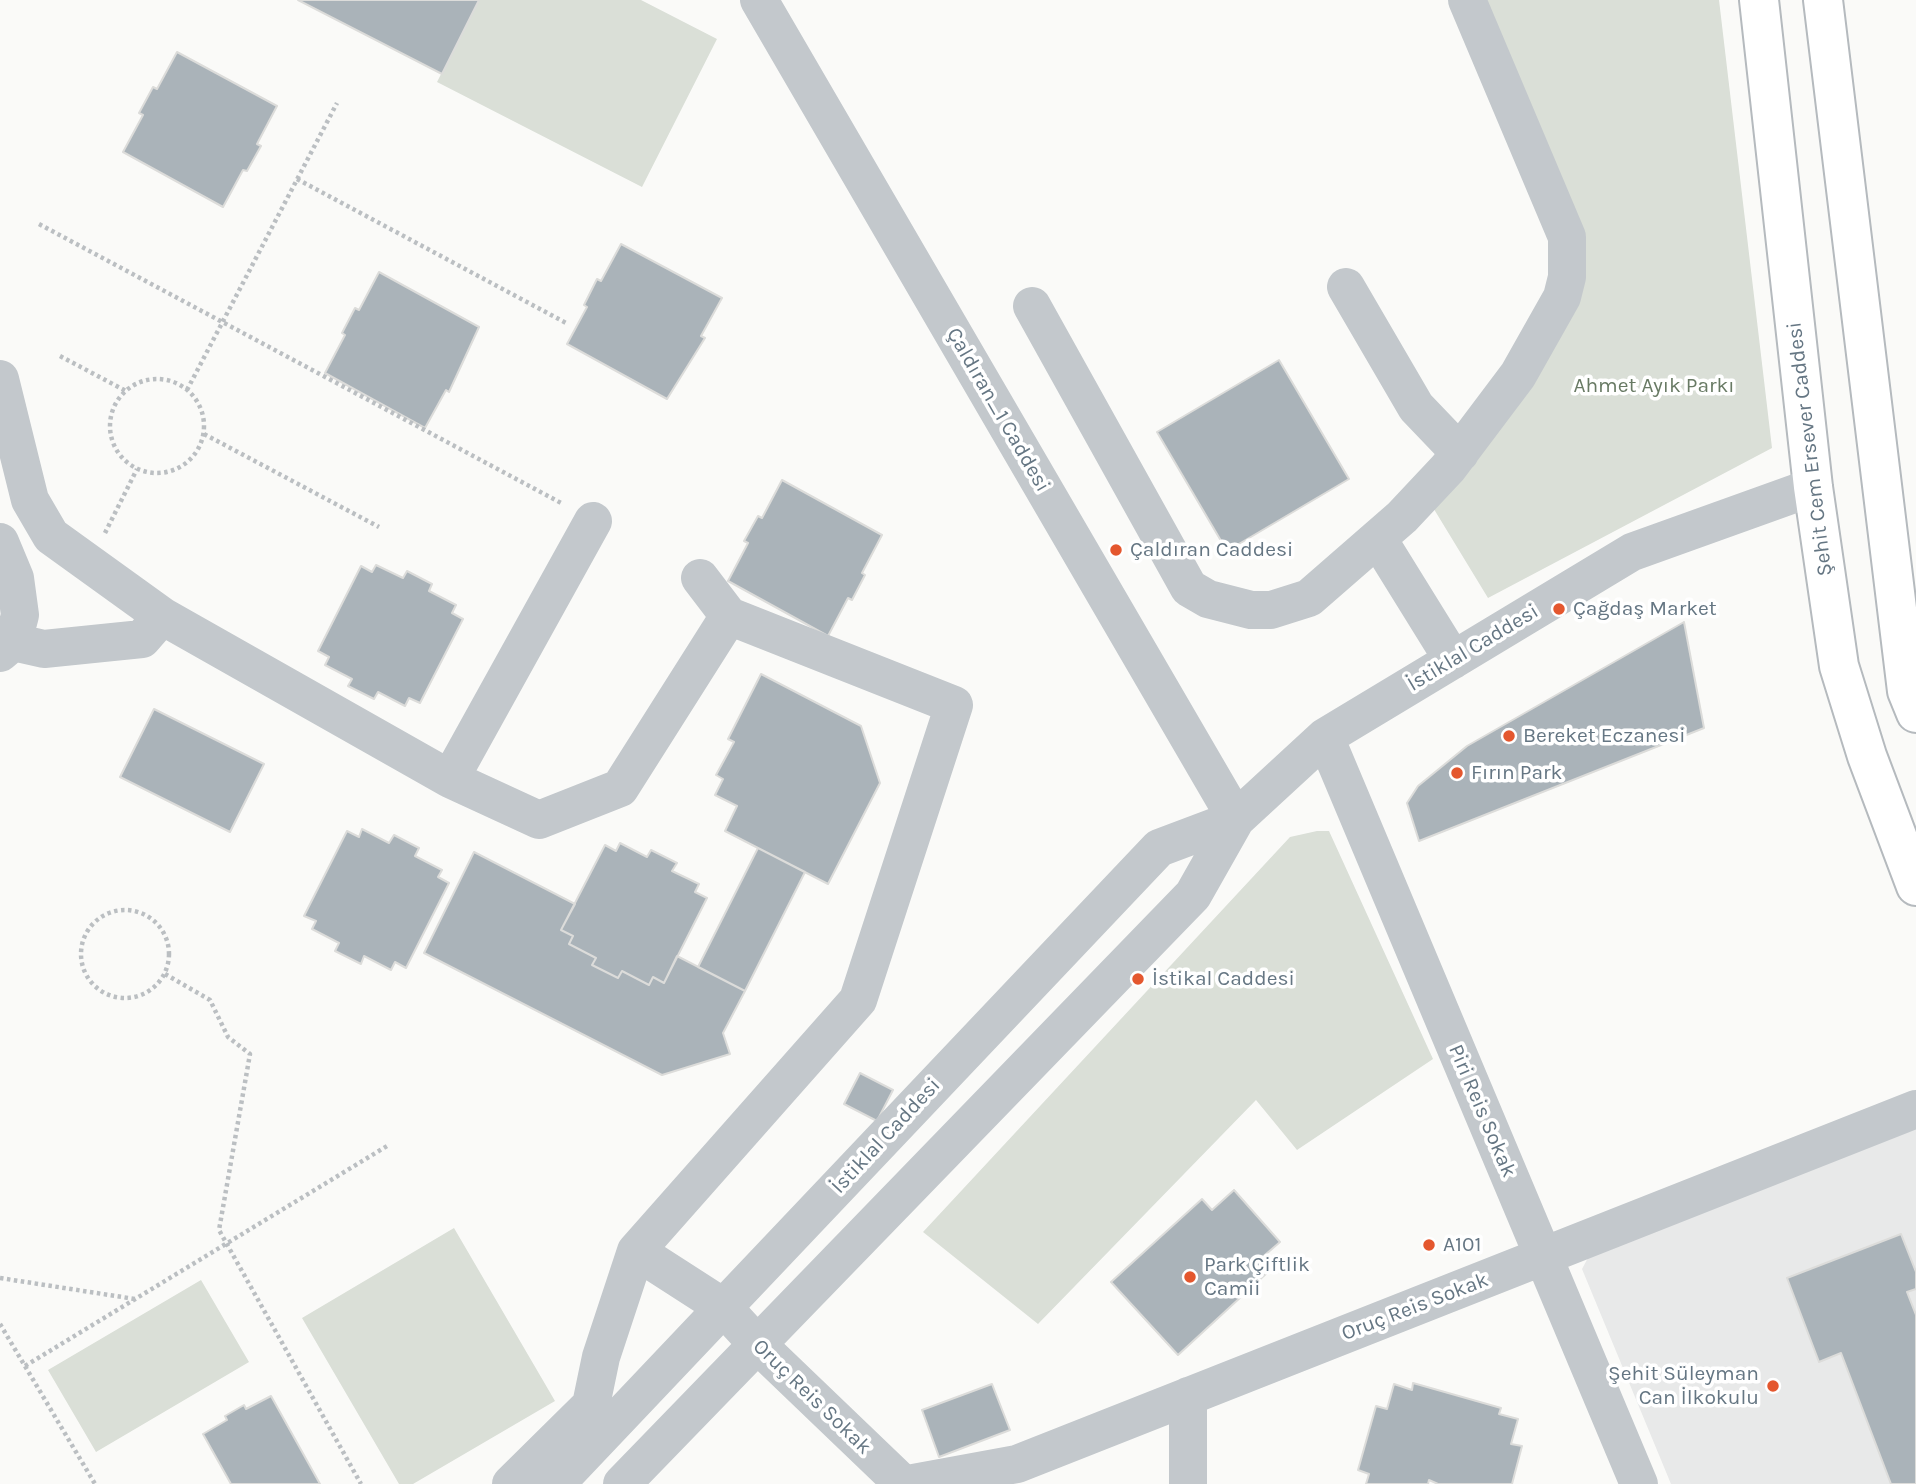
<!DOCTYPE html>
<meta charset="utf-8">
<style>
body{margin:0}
canvas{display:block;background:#fafaf8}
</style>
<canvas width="1916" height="1484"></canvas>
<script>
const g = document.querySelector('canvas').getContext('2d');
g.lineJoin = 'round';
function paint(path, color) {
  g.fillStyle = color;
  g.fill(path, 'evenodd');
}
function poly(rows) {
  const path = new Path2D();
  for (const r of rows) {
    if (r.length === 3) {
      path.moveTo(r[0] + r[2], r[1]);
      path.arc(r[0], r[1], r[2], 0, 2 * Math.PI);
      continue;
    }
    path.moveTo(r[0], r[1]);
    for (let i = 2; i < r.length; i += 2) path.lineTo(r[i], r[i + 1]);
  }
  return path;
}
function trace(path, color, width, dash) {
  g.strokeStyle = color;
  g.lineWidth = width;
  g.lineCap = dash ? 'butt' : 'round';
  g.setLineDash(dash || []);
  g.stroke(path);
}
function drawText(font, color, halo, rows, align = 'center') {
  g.font = font + ' Karla,sans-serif';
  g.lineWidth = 7;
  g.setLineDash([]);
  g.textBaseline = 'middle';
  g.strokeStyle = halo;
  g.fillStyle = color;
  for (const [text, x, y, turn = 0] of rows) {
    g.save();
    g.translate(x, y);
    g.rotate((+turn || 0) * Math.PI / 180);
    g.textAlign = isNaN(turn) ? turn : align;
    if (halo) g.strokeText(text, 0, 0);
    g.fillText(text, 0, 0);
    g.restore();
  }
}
const built = poly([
 [1916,1126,1916,1484,1671,1484,1582,1269,1590,1254]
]);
const green = poly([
 [479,0,641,0,717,39,642,187,437,82],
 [1486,0,1719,0,1772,448,1488,598,1429,501,1569,311],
 [1317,831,1329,831,1433,1059,1297,1150,1256,1100,1038,1324,923,1232,1290,837],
 [454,1228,555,1401,413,1484,399,1484,302,1318],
 [201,1280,249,1362,96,1452,48,1370]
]);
const building = poly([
 [298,0,479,0,442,74,298,0],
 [177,52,277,106,257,144,261,146,247,171,243,170,223,207,123,152,143,115,139,113,153,87,157,89,177,52],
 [621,244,722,298,701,336,705,338,667,399,567,344,587,307,584,305,597,279,601,281,621,244],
 [379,272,479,327,449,392,446,390,425,428,325,373,345,335,342,333,355,308,359,310,379,272],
 [1279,360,1349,479,1227,551,1157,432,1279,360],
 [782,480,882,535,862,573,865,575,852,600,848,598,828,636,728,581,748,543,744,541,758,516,762,518,782,480],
 [376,565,403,578,407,571,432,584,429,591,456,605,452,613,463,619,420,703,409,698,405,706,378,692,374,699,348,686,352,679,325,665,329,657,318,651,361,566,372,572,376,565],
 [1684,622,1704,728,1419,841,1407,803,1418,786,1467,746,1684,622],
 [761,674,861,726,880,783,828,884,725,831,737,806,715,795,723,779,716,775,734,742,728,739,761,674],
 [154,709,264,764,230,832,120,777,154,709],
 [362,829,389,843,394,835,419,848,415,856,442,870,438,877,449,883,406,968,395,962,391,970,364,956,361,964,335,951,339,943,312,929,316,921,304,916,347,831,359,837,362,829],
 [620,843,647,857,651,850,677,863,672,871,699,884,695,892,707,898,664,983,653,977,649,985,622,971,618,978,592,965,596,958,569,944,573,936,561,930,605,845,616,851,620,843],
 [758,848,805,872,745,991,698,967,758,848],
 [474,852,575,904,561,930,573,936,569,944,596,958,592,965,618,978,622,971,649,985,653,977,664,983,677,956,745,991,723,1033,730,1054,662,1075,424,953,474,852],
 [860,1073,893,1090,877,1121,844,1104,860,1073],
 [1234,1190,1280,1242,1258,1261,1268,1272,1178,1355,1111,1282,1202,1199,1212,1210,1234,1190],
 [1901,1234,1916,1272,1916,1289,1907,1292,1916,1315,1916,1484,1891,1484,1841,1353,1819,1362,1787,1278,1901,1234],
 [1413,1383,1501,1408,1499,1414,1518,1419,1511,1444,1522,1446,1512,1484,1438,1484,1429,1480,1428,1484,1366,1484,1369,1474,1358,1470,1376,1406,1387,1409,1394,1384,1412,1390,1413,1383],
 [992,1384,1010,1430,939,1457,922,1410,992,1384],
 [271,1396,320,1484,231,1484,203,1434,227,1420,225,1416,244,1405,246,1409,271,1396]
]);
const path = poly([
 [297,179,568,324],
 [39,224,563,504],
 [60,356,126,391],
 [157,426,47],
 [187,390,337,103],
 [204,434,379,527],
 [105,533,137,469],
 [125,954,44],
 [165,974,210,1000,228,1037,250,1054,219,1230,361,1484],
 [0,1278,135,1299],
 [0,1324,95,1484],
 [25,1366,387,1146]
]);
const minor = poly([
 [759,0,1236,819],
 [1346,287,1416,407,1460,453],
 [1032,306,1189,588,1208,599,1251,610,1271,610,1309,598,1402,517,1448,468,1518,375,1562,297,1567,277,1567,237,1467,0],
 [0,379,30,500,51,536,162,616,450,779,539,820,620,788,729,616,954,705,858,1000,636,1251,601,1357,591,1405,511,1484],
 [1378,539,1453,660],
 [0,542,15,578,20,615,13,642,0,653],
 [700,578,729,616],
 [13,642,44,649,142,639,162,616],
 [1325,737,1639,1484],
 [450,779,593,521],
 [636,1251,723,1307,757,1344,903,1484],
 [556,1484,1159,848,1236,819],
 [622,1484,1193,895,1236,819,1325,737,1632,552,1813,487],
 [908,1484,1017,1464,1916,1109],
 [1188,1484,1188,1396]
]);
const major = poly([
 [1759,0,1813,487,1839,666,1867,756,1916,886],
 [1823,0,1907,691,1916,713]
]);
const markers = [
 [1116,550,7,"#e4572e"],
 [1559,609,7,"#e4572e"],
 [1509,736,7,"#e4572e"],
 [1457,773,7,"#e4572e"],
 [1138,979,7,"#e4572e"],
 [1429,1245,7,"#e4572e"],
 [1190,1277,7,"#e4572e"],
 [1773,1386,7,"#e4572e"]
];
const parkNames = [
 ["Ahmet Ayık Parkı",1654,386]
];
const streetNames = [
 ["Çaldıran_1 Caddesi",998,410,60],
 ["Şehit Cem Ersever Caddesi",1810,449,-97],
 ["İstiklal Caddesi",1473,648,-31],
 ["Piri Reis Sokak",1482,1111,67],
 ["İstiklal Caddesi",886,1136,-47],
 ["Oruç Reis Sokak",1415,1307,-21],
 ["Oruç Reis Sokak",812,1397,44]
];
const poiNames = [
 ["Çaldıran Caddesi",1130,550],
 ["Çağdaş Market",1573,609],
 ["Bereket Eczanesi",1523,736],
 ["Fırın Park",1471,773],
 ["İstikal Caddesi",1152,979],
 ["A101",1443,1245],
 ["Park Çiftlik",1204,1265],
 ["Camii",1204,1289],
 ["Şehit Süleyman",1759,1374,"right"],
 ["Can İlkokulu",1759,1398,"right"]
];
paint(built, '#e8e9e9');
paint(green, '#dadfd7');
paint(building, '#aab3b9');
trace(building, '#dcdcda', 2);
trace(major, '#b5babe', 42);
trace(path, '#bbbfc2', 4.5, [3.5, 3.5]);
trace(minor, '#c3c8cc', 38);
trace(major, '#fff', 38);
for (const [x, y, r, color] of markers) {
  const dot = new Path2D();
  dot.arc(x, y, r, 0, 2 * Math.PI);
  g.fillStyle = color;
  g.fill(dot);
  trace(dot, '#fff', 2.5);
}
drawText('21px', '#687a64', '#fff', parkNames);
drawText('21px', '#657683', '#fff', streetNames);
drawText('21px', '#657683', '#fff', poiNames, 'left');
</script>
